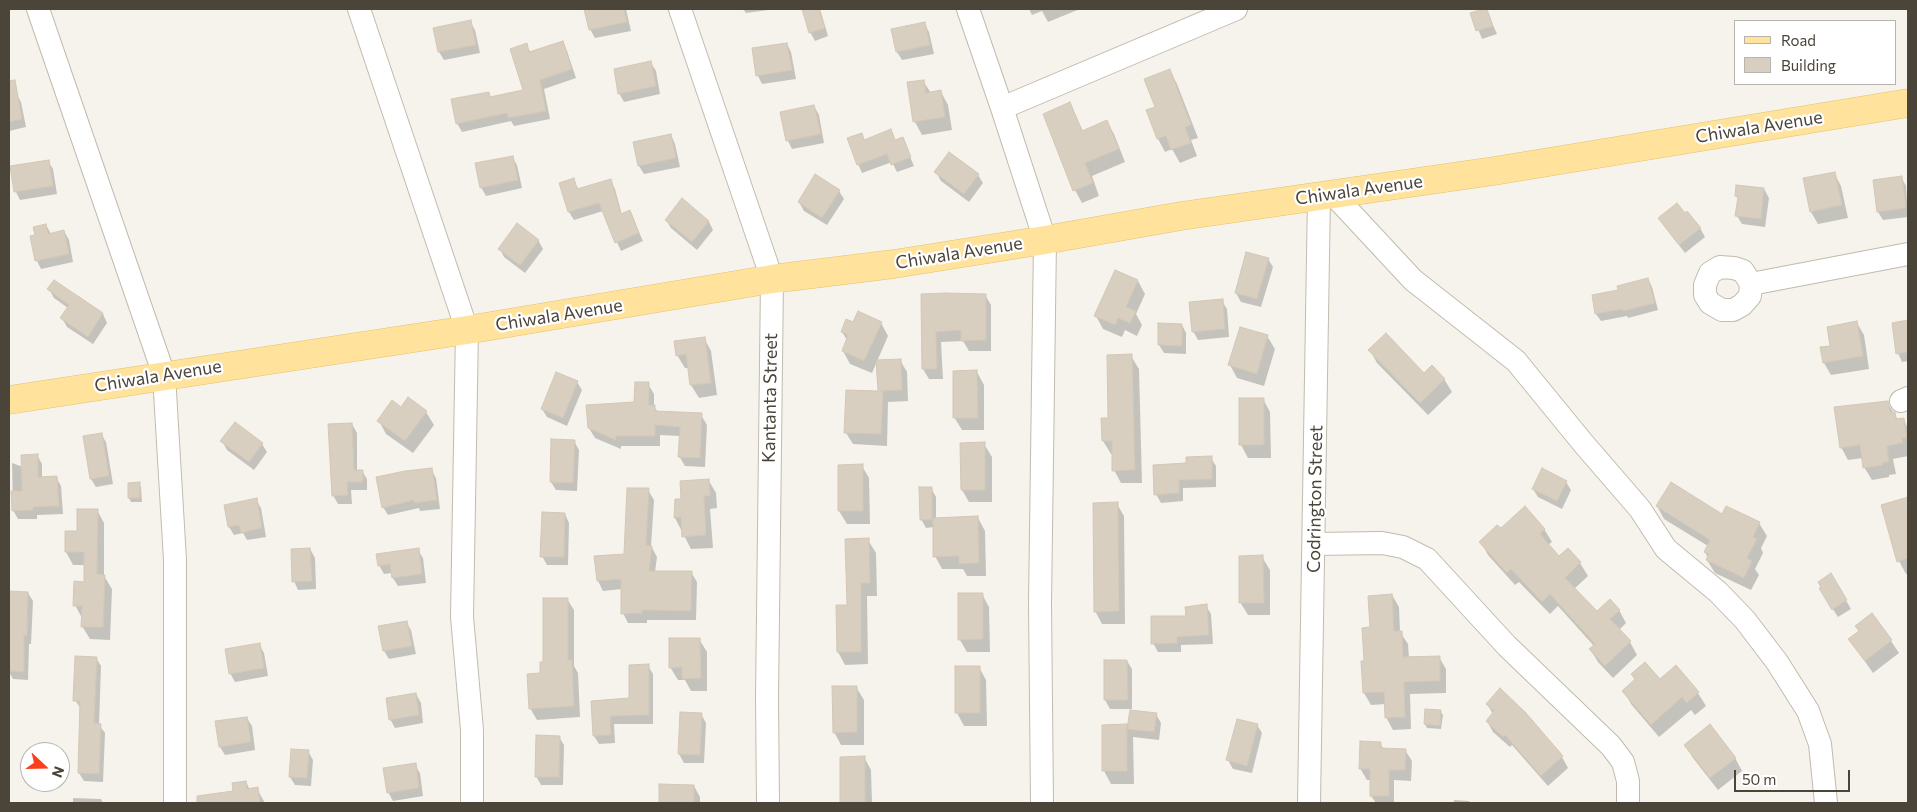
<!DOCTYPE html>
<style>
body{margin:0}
#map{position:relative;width:1917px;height:812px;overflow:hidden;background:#f6f3ec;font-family:Commissioner,sans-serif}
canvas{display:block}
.frame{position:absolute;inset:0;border:10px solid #4b4439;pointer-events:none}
.legend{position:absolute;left:1734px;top:20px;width:162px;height:65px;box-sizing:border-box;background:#fff;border:1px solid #b7b4b0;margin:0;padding:6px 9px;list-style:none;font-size:15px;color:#4b4439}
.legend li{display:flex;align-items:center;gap:10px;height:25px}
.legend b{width:25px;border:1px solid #b7b4b0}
.north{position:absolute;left:20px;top:742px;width:50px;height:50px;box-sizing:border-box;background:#fff;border:1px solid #b7b4b0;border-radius:50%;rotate:111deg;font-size:14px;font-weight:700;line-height:20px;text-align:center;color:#4b4439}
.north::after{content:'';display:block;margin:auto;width:18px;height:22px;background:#fc3f1d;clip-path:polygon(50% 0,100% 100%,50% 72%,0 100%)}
.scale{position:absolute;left:1734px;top:770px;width:116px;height:22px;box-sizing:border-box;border:2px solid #4b4439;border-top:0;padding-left:6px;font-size:15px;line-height:18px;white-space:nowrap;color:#4b4439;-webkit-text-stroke:4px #fff;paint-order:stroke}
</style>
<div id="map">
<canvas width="1917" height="812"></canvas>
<div class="frame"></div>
<ul class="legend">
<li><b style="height:6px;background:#ffe39c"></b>Road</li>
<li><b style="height:14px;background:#d8cfc1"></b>Building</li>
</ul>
<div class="north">N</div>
<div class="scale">50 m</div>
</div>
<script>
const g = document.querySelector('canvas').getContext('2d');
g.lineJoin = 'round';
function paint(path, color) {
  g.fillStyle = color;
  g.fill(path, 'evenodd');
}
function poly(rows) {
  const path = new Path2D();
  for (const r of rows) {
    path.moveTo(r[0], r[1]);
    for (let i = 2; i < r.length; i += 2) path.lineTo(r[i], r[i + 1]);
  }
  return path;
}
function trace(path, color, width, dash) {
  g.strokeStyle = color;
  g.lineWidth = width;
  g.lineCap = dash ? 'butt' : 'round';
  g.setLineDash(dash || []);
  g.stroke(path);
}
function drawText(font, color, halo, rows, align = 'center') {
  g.font = font + ' Commissioner,sans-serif';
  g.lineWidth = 4.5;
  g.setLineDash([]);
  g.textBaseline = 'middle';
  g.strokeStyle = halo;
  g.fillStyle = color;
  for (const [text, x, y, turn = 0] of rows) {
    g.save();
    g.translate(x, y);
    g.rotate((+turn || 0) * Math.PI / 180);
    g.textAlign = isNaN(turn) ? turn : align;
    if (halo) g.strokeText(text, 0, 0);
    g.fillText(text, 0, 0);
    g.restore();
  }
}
const shadow = poly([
 [586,9,626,9,631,31,595,38,590,29],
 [743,9,775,9,746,13],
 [803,9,820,9,828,36,815,41,810,32],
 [1029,9,1080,9,1048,22,1042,11,1032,15],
 [1486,9,1497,34,1482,39,1472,14],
 [470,22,475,30,480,53,444,60,439,52,435,29],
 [924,23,929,32,934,54,902,60,897,52,893,30],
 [563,42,567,51,576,78,544,89,550,119,514,126,511,121,462,132,457,123,488,93,491,98,524,91,526,45,531,53],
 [787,44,791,52,796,79,762,84,758,76,753,49],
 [651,63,656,71,660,94,624,102,619,93],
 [1170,71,1177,84,1198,138,1191,140,1197,156,1180,163,1172,149,1165,152,1158,139,1148,111,1156,108],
 [923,81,931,93,941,92,948,105,952,130,922,135,915,122],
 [16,93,21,102,26,127,9,131,9,95],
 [1070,104,1083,131,1107,122,1114,134,1125,162,1092,176,1099,196,1082,203,1075,190],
 [814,106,819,115,824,143,792,149,788,141,782,113],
 [891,131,896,141,902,138,914,166,897,172,892,162,862,173,858,164,861,134,865,141],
 [671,135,675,144,680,167,644,174,639,166,635,143],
 [512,157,517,165,522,188,486,196,481,187],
 [48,161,53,169,57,194,20,200,16,192],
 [936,172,978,175,983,183,969,202,941,181],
 [1834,173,1841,186,1848,218,1818,224,1811,212],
 [1901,177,1906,186,1908,217,1883,220,1878,212,1874,181],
 [573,180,579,190,610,181,615,189,622,215,630,212,643,241,621,251,603,211,574,220,569,212],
 [1764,189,1769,198,1765,227,1742,224,1737,216,1739,200,1736,196],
 [839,191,844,199,827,225,804,211,799,202],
 [682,200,709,222,713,230,697,250,671,228,666,220],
 [1659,219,1700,228,1705,237,1685,253],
 [46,225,51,234,64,231,69,240,73,262,41,269,37,261,32,237,36,236],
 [538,240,543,249,525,273,504,257,500,249],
 [1268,259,1273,267,1261,307,1241,302,1236,293],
 [1116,271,1138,281,1145,294,1136,314,1142,325,1137,336,1125,330,1122,337,1103,329,1096,316],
 [1648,279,1652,287,1658,310,1628,318,1627,316,1601,321,1596,314,1593,296,1619,291],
 [54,282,103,314,107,323,93,344,67,327,62,318,68,308,54,298,49,289],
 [922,295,985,295,991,305,991,351,969,351,963,341,941,342,943,379,929,379,923,369],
 [1222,301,1227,309,1229,337,1198,340,1193,331],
 [1908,322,1908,361,1902,362,1898,353,1893,324],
 [881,323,888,336,872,373,850,364,843,351,847,340,842,332,853,324],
 [1857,323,1864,335,1869,369,1831,375,1824,363,1832,347],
 [1182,325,1186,333,1186,354,1164,353,1159,345],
 [1267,336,1275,349,1264,386,1237,378,1230,365],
 [704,338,711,351,717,395,699,398,691,385,689,368,685,368,677,355],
 [1370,350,1424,375,1444,379,1452,392,1428,415,1377,363],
 [1131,356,1139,369,1142,483,1121,483,1114,470,1113,454,1111,454,1103,441],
 [900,360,907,372,908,401,888,402,887,446,853,444,846,433,879,392],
 [977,372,984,385,984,430,962,430,954,417],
 [577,382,582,390,567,426,547,417,542,409],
 [648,384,654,394,654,407,658,412,701,415,707,425,705,467,685,466,679,456,680,436,660,435,660,446,621,446,621,449,595,438,589,428,636,403],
 [1263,399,1270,412,1271,458,1248,458,1241,445],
 [1887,402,1898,420,1903,419,1908,428,1908,456,1893,459,1896,474,1889,475,1889,477,1872,480,1864,467,1863,458,1848,460,1841,447],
 [426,412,434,425,413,453,386,434,379,421],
 [235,424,262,444,267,452,254,470,227,450,222,441],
 [352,424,357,433,357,471,362,471,367,479,367,490,351,490,352,504,338,504,333,495],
 [101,434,106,442,113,484,96,487,91,479],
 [574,441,579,450,577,491,556,490,551,482],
 [984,444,992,457,992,502,969,502,962,490],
 [37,455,42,464,42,478,56,477,61,486,63,514,37,515,37,519,18,519,13,510,12,463,23,467],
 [1211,458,1216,466,1216,487,1183,488,1183,501,1161,503,1156,494,1187,465],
 [862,466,869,478,870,524,847,524,839,511],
 [431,469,436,478,440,509,420,511,419,508,388,515,383,507],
 [709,481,716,493,717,508,710,509,713,548,691,549,675,518,682,500],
 [1566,482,1571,490,1562,509,1538,497,1533,489],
 [139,484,141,487,142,502,131,502,129,498],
 [931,488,936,497,936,519,978,518,985,531,986,576,967,576,963,569,942,569,935,556,934,527,926,528,921,519],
 [648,490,654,500,651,546,657,557,655,572,691,572,697,582,696,620,647,620,647,623,628,623,623,613,622,589,603,591,598,581,625,555],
 [1908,498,1908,573,1906,574,1899,561],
 [256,500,261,508,266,537,247,540,243,533,234,535,229,527],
 [1117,504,1124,516,1125,624,1102,624,1095,611],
 [1657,506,1722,516,1759,523,1767,536,1761,548,1763,553,1755,569,1759,575,1751,590,1715,573,1707,560,1708,558,1705,552,1708,546,1664,519],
 [97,510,104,523,104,576,112,589,110,640,90,639,82,626,82,618,75,605,85,583,85,565,73,565,66,552,66,532,78,532],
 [565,514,569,523,568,565,547,565,542,556],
 [1544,529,1552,542,1548,545,1559,557,1580,563,1588,576,1574,589,1597,613,1619,610,1626,623,1619,630,1630,642,1637,655,1613,678,1598,662,1590,649,1594,646,1558,606,1550,614,1519,582,1515,585,1488,555,1481,542,1501,530],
 [868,540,876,553,877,596,867,596,868,664,845,665,838,652,848,606],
 [310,549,315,558,316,589,298,590,294,581],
 [418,550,423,558,426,583,398,586,393,578,392,573,384,574,379,565],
 [1262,557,1270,570,1270,615,1248,615,1240,602],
 [1831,575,1851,609,1838,617,1825,597,1822,587],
 [9,592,28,593,33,601,31,644,29,644,28,680,13,679,9,672],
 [982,594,989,607,990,652,967,652,960,640],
 [1392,595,1399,607,1400,632,1408,644,1409,658,1439,657,1446,669,1446,693,1410,694,1411,729,1393,730,1386,717,1386,704,1371,705,1364,693,1363,663,1365,663,1371,628],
 [567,599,574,610,574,666,578,673,580,717,537,720,530,708],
 [1206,606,1211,614,1213,644,1181,645,1181,652,1158,652,1153,643],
 [406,622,411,630,416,654,389,659,384,651,380,627],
 [699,639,707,652,707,691,691,691,685,680,678,680,670,667],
 [1850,640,1891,641,1899,653,1873,673],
 [259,644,264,653,268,676,235,682,230,673],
 [96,658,101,666,99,725,105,733,103,782,84,781,79,773,81,709,75,700],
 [1105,661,1127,661,1132,669,1132,709,1110,709,1105,700],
 [648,666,653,674,653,724,614,724,615,743,599,744,594,736,592,703,630,700],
 [979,667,986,680,987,726,964,726,957,713],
 [1632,675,1698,693,1706,706,1695,715,1691,710,1659,737,1631,704,1624,691,1636,681],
 [856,687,864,700,864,745,841,745,834,732],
 [416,694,421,703,423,723,395,728,390,719],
 [1487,704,1525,714,1562,757,1568,768,1548,786,1512,745,1510,747,1493,732,1487,721,1493,714],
 [1131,711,1156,714,1161,723,1159,740,1133,737,1134,784,1111,784,1104,771,1126,726,1128,730],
 [1440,711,1443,715,1441,729,1427,728,1425,724],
 [681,713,701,714,706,723,704,763,684,763,679,754],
 [247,718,252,726,255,750,225,755,220,747],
 [1257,725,1262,733,1252,773,1233,769,1228,760],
 [559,737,564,745,563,785,541,785,536,776],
 [1380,743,1384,750,1405,750,1412,761,1411,781,1394,780,1394,803,1376,803,1371,796,1371,780,1367,780,1360,768],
 [1686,745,1735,758,1742,771,1718,790,1693,758],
 [308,751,313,760,311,786,295,785,290,777],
 [864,757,871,770,872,803,842,803,841,758],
 [415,765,420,773,423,796,393,801,388,792],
 [246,782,250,790,257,789,265,803,211,803,210,795,234,792],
 [661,785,694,786,700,797,700,803,660,803],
 [73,798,101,799,103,803,73,803],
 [1454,800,1469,801,1471,803,1454,803],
 [1090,802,1111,803,1090,803]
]);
const building = poly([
 [584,9,624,9,627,22,589,30,584,9],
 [802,9,819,9,825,28,809,33,802,9],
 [1483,9,1487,9,1493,26,1476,31,1470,13,1483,9],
 [471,20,476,45,438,52,433,28,471,20],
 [925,22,930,45,896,52,891,29,925,22],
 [563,41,572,69,540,80,546,111,508,118,507,113,456,124,451,99,489,92,490,97,523,90,510,49,527,43,529,52,563,41],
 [787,43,792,70,756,76,752,48,787,43],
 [651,61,656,86,618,94,614,69,651,61],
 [1170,69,1191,125,1185,127,1191,143,1171,150,1166,136,1157,139,1146,110,1155,107,1144,79,1170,69],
 [15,80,22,119,9,122,9,81,15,80],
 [924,80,926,93,941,90,945,117,913,122,907,82,924,80],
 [1070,102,1082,131,1107,120,1119,149,1085,163,1093,183,1073,191,1043,114,1070,102],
 [814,105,821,134,786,141,780,112,814,105],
 [891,129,895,140,903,137,911,157,891,165,887,154,857,165,847,138,862,133,864,140,891,129],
 [671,134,676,158,638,166,633,142,671,134],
 [949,152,979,174,964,194,934,172,949,152],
 [513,156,518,180,480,188,475,163,513,156],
 [49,160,53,186,14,192,10,166,49,160],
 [1835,172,1842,205,1810,212,1803,178,1835,172],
 [815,174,840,190,822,218,798,202,815,174],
 [1902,176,1906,208,1877,212,1873,180,1902,176],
 [574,178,577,189,611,179,621,214,630,210,639,233,615,243,599,203,568,212,559,183,574,178],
 [1736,185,1764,188,1761,219,1735,216,1738,197,1735,196,1736,185],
 [682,198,709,221,692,242,665,220,682,198],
 [1677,203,1685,213,1687,211,1701,228,1679,245,1658,218,1677,203],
 [517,223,539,240,520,265,498,249,517,223],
 [46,224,48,234,64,230,69,254,35,261,30,236,35,235,33,227,46,224],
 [1246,252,1269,258,1257,299,1235,293,1246,252],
 [1115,270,1138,280,1126,307,1136,311,1130,323,1118,318,1115,325,1094,316,1115,270],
 [1648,278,1655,303,1623,311,1622,309,1595,314,1592,295,1618,290,1617,286,1648,278],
 [54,280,103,313,88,337,60,318,69,305,47,289,54,280],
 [946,293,986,294,986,340,961,341,961,330,936,332,937,369,922,369,921,294,946,293],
 [1223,299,1225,329,1192,332,1189,302,1223,299],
 [858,311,882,322,864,361,842,351,848,335,841,332,846,319,853,322,858,311],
 [1908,320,1908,352,1896,354,1892,323,1908,320],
 [1857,321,1863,356,1823,363,1820,347,1830,346,1827,327,1857,321],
 [1158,323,1182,324,1182,346,1158,345,1158,323],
 [1240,327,1268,335,1257,374,1228,365,1240,327],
 [1386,333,1424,373,1432,365,1445,379,1420,403,1368,350,1386,333],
 [705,337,711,383,690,385,686,354,676,356,674,341,705,337],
 [1132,354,1135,470,1112,471,1112,441,1102,441,1101,418,1108,418,1107,355,1132,354],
 [901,359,902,390,880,391,883,391,881,434,844,433,846,390,878,391,876,360,901,359],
 [977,370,978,418,953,418,953,371,977,370],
 [556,372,578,381,563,418,541,409,556,372],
 [635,382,649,382,649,405,655,405,655,411,702,413,700,458,678,457,680,427,655,425,655,436,616,436,616,440,588,428,586,405,634,402,635,382],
 [408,397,427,411,405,441,377,421,392,400,401,407,408,397],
 [1239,398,1264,398,1264,445,1239,445,1239,398],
 [1888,401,1890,412,1895,412,1896,419,1904,418,1907,438,1902,438,1903,443,1887,446,1889,462,1882,463,1883,465,1863,468,1860,445,1840,448,1834,407,1888,401],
 [235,422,263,443,249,462,220,441,235,422],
 [352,423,354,470,363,470,363,482,347,482,348,495,332,496,328,424,352,423],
 [102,433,109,476,90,479,83,436,102,433],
 [551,439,575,440,573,483,550,482,551,439],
 [985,442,985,490,961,490,960,443,985,442],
 [38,454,38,477,57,476,59,506,33,507,33,510,12,511,11,491,22,491,21,455,38,454],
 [1212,456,1212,479,1179,480,1179,493,1154,495,1153,465,1186,463,1186,457,1212,456],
 [863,464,863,511,838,511,838,465,863,464],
 [432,468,437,500,414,503,414,500,382,508,376,477,405,471,432,468],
 [1542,468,1567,481,1557,501,1532,489,1542,468],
 [709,479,710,496,704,496,706,535,682,537,681,517,674,518,675,499,681,499,680,481,709,479],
 [140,482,140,498,128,498,128,483,140,482],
 [1671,482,1722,514,1726,506,1760,522,1753,537,1757,539,1747,558,1752,561,1744,578,1706,560,1709,554,1704,552,1710,540,1656,506,1671,482],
 [919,487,932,487,932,519,920,520,919,487],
 [627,488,649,488,646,545,652,546,649,571,692,571,691,611,642,610,642,613,621,614,621,579,597,581,594,556,624,554,627,488],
 [1908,497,1908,558,1897,562,1881,505,1908,497],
 [257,498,262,528,241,533,239,525,228,527,224,505,257,498],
 [1118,502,1119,611,1094,612,1093,503,1118,502],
 [1525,506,1545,529,1540,534,1559,556,1568,548,1581,562,1565,578,1597,611,1610,599,1620,610,1610,619,1631,641,1605,666,1589,649,1595,644,1550,594,1542,602,1511,569,1507,573,1479,542,1497,525,1501,528,1525,506],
 [77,509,98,509,97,574,105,575,103,627,81,627,82,606,73,606,74,581,84,582,84,552,65,552,65,531,77,531,77,509],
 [542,512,565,513,564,557,540,557,542,512],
 [978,516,979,563,959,564,959,556,933,557,933,518,978,516],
 [869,538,870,583,861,583,861,652,837,652,836,605,847,605,845,539,869,538],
 [310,548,312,581,292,582,291,549,310,548],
 [419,548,422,574,392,578,390,564,378,566,376,554,419,548],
 [1263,555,1264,603,1239,603,1239,556,1263,555],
 [1831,573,1847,600,1832,610,1819,588,1821,587,1818,582,1831,573],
 [9,591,28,592,27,636,24,635,24,672,9,671,9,591],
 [958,593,983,593,983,639,958,640,958,593],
 [1392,594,1394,631,1402,631,1403,657,1440,656,1440,681,1404,682,1405,717,1385,718,1384,692,1363,693,1361,661,1364,661,1362,628,1370,627,1368,596,1392,594],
 [543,598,568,598,568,660,572,660,574,706,529,709,527,674,540,673,540,662,543,662,543,598],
 [1207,604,1209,635,1177,637,1177,643,1151,644,1151,616,1186,616,1185,607,1207,604],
 [1872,613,1892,640,1865,661,1848,639,1859,631,1855,626,1872,613],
 [407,621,412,646,383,651,378,626,407,621],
 [669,638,700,638,701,678,682,679,682,667,669,668,669,638],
 [260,643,264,668,229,674,225,649,260,643],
 [75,656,97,657,94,723,101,724,99,774,78,773,80,701,73,701,75,656],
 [1104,660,1127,660,1128,700,1104,700,1104,660],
 [1645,662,1660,679,1676,665,1699,692,1687,703,1682,697,1651,725,1622,691,1635,679,1631,674,1645,662],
 [649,664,649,715,610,716,611,735,593,736,591,701,629,698,629,665,649,664],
 [955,666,980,666,980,713,955,713,955,666],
 [832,686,857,686,857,732,833,733,832,686],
 [1500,688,1526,713,1563,756,1541,776,1505,735,1503,737,1486,721,1494,711,1486,704,1500,688],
 [416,693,419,715,389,720,386,698,416,693],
 [1425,709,1441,710,1440,726,1424,724,1425,709],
 [1130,710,1157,713,1154,732,1127,729,1130,710],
 [680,712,702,713,700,755,678,754,680,712],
 [247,717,251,742,219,747,215,721,247,717],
 [1237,719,1258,724,1247,766,1226,760,1237,719],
 [1127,724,1127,771,1102,771,1102,725,1127,724],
 [1710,724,1736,758,1710,778,1684,745,1710,724],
 [536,735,560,736,559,777,535,777,536,735],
 [1360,741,1381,742,1381,748,1406,749,1405,770,1389,770,1389,796,1370,796,1370,769,1359,769,1360,741],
 [291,749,309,750,307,778,289,777,291,749],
 [865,756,865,803,840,803,840,757,865,756],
 [416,763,419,788,387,793,383,768,416,763],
 [246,781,247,789,258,787,260,803,197,803,197,796,233,791,232,783,246,781],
 [659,784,694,785,694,803,659,803,659,784]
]);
const minor = poly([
 [38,9,164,375,175,560,175,803],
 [359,9,467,330,462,617,472,730,472,803],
 [680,9,772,279,767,698,768,803],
 [968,9,1002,108,1045,240,1040,603,1042,803],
 [1002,108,1236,9],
 [1332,193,1413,280,1516,361,1583,443,1640,509,1666,549,1718,592,1745,620,1777,662,1808,711,1820,744,1826,803],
 [1720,267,1734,268,1743,271,1751,284,1750,296,1742,305,1733,310,1722,310,1710,303,1705,295,1705,285,1710,273,1720,267],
 [1751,284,1908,254],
 [1901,401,1908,398],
 [1314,544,1382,543,1403,547,1427,559,1507,646,1611,746,1623,762,1628,781,1628,803],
 [1309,803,1319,195]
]);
const major = poly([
 [9,400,467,330,772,279,894,264,1045,240,1181,216,1494,171,1908,103]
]);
const streetNames = [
 ["Chiwala Avenue",1759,127,-9],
 ["Chiwala Avenue",1359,190,-8],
 ["Chiwala Avenue",959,253,-9],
 ["Chiwala Avenue",559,315,-9],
 ["Chiwala Avenue",158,376,-9],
 ["Kantanta Street",770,398,-89],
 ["Codrington Street",1315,499,-89]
];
paint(shadow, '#0003');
paint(building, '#d8cfc1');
trace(building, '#d3c7b4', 1);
trace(minor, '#c2bbae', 24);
trace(major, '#e6c16a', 29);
trace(minor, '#fff', 22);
trace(major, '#ffe39c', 28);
drawText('18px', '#4b4439', '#fff', streetNames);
</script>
